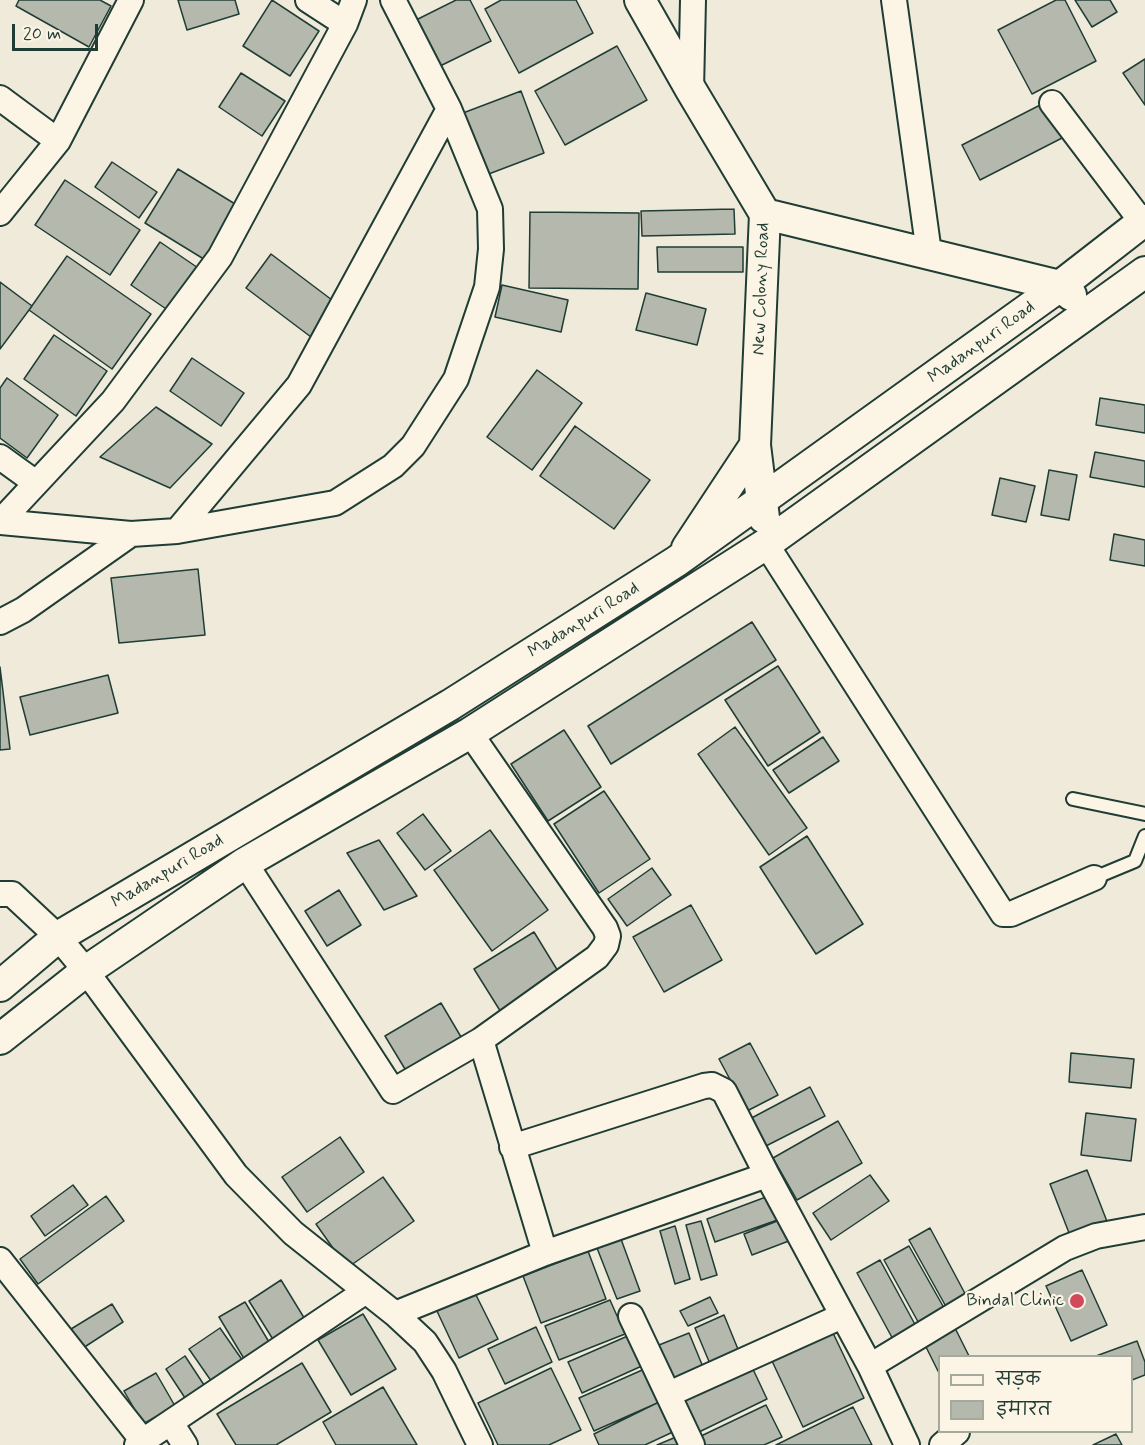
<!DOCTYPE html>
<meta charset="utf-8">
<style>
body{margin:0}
#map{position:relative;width:1145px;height:1445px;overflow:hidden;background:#efeada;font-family:Mynerve,"Playpen Sans Deva",sans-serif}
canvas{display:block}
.legend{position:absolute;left:938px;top:1355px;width:195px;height:78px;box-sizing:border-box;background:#fcf5e5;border:2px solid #a4ab9e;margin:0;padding:8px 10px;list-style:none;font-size:18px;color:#1f3d34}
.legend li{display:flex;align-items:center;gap:12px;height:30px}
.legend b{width:30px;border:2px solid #a4ab9e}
.scale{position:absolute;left:12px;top:24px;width:86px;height:27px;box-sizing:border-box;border:3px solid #1f3d34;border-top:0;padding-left:8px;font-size:18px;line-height:21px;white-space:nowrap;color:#1f3d34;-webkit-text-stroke:4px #fcf5e5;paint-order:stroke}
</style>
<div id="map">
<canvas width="1145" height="1445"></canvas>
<ul class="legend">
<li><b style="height:8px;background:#fcf5e5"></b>सड़क</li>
<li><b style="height:16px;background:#b5b9ad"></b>इमारत</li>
</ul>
<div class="scale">20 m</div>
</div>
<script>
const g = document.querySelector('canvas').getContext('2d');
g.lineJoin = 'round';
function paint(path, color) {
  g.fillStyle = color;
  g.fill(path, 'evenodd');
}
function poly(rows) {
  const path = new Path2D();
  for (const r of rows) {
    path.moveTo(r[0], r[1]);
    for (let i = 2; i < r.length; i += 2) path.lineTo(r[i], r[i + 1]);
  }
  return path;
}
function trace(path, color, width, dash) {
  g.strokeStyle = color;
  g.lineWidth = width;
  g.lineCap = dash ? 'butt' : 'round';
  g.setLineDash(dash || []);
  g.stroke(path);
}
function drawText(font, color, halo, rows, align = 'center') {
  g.font = font + ' Mynerve,sans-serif';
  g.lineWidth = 4.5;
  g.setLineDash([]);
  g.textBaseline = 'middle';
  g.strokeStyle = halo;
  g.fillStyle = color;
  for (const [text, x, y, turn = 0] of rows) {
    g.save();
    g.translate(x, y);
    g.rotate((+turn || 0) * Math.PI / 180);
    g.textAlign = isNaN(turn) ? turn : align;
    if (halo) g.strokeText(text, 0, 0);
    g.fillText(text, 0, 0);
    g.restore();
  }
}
const building = poly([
 [19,0,100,0,111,6,89,47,16,6,19,0],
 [178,0,235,0,239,14,187,30,178,0],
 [272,0,319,31,290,76,243,46,272,0],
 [456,0,470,0,491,41,434,69,410,23,456,0],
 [501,0,576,0,593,33,519,73,485,9,501,0],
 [1056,0,1065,0,1096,61,1032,94,998,30,1056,0],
 [1075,0,1110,0,1117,12,1092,27,1075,0],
 [617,46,647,100,565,145,535,91,617,46],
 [1145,59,1145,105,1123,73,1145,59],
 [241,73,285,101,262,136,219,107,241,73],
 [521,91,544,153,486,175,463,113,521,91],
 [1046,102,1064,137,980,180,962,145,1046,102],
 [112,162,157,192,139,218,95,187,112,162],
 [178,169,240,207,207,261,145,223,178,169],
 [65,180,140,230,110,275,35,225,65,180],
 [734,209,735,234,642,236,641,211,734,209],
 [530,212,639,213,638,289,529,288,530,212],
 [160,242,204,272,175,315,131,285,160,242],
 [657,247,743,247,743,272,658,272,657,247],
 [271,254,336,303,311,337,246,288,271,254],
 [67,256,151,314,112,369,29,310,67,256],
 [0,282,32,306,0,349,0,282],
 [502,285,568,300,561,332,495,317,502,285],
 [646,293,706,309,697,345,636,330,646,293],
 [54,335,107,371,76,416,24,379,54,335],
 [192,358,244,393,221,426,170,391,192,358],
 [537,370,582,403,532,470,487,437,537,370],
 [7,378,58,415,27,458,0,438,0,388,7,378],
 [1100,398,1145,405,1145,433,1096,425,1100,398],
 [156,407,212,444,170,488,100,457,156,407],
 [575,426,650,480,614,529,540,476,575,426],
 [1095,452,1145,461,1145,487,1090,477,1095,452],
 [1049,470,1077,475,1069,520,1041,515,1049,470],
 [1000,478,1035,486,1026,522,992,515,1000,478],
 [1114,534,1145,540,1145,566,1110,560,1114,534],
 [198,569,205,635,119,643,111,578,198,569],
 [752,622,776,660,611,764,588,726,752,622],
 [778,666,820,732,768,766,725,700,778,666],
 [0,667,10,749,0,750,0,667],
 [108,675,118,713,30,735,20,697,108,675],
 [735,727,807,828,769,855,698,754,735,727],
 [564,730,601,787,548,821,511,764,564,730],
 [823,737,839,761,789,793,773,770,823,737],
 [604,791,650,859,599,893,554,824,604,791],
 [423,814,451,851,425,870,397,833,423,814],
 [490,830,548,910,492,951,434,870,490,830],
 [807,836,863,924,816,954,760,867,807,836],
 [379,840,417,896,384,910,347,853,379,840],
 [652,868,671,895,627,926,608,899,652,868],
 [339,890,361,925,327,946,305,911,339,890],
 [691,905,722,960,664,992,633,937,691,905],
 [534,932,564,981,504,1017,474,969,534,932],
 [441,1003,464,1042,408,1074,385,1036,441,1003],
 [750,1043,778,1095,747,1111,719,1059,750,1043],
 [1071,1053,1134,1059,1131,1088,1069,1082,1071,1053],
 [810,1087,825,1116,758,1150,744,1122,810,1087],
 [1086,1113,1136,1119,1131,1161,1081,1155,1086,1113],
 [838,1121,862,1163,797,1200,773,1158,838,1121],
 [340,1137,364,1172,307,1212,282,1177,340,1137],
 [1087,1170,1108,1224,1071,1238,1050,1184,1087,1170],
 [870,1175,889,1201,831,1240,813,1213,870,1175],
 [383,1177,414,1221,347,1268,316,1224,383,1177],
 [73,1185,88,1205,45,1236,31,1216,73,1185],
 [774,1194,783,1218,715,1242,707,1219,774,1194],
 [106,1196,124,1221,38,1284,20,1259,106,1196],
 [785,1218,794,1239,752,1255,744,1234,785,1218],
 [701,1221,717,1275,701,1280,686,1225,701,1221],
 [675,1226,690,1279,675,1284,660,1231,675,1226],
 [930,1228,969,1301,949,1312,909,1240,930,1228],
 [621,1239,640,1291,617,1299,597,1248,621,1239],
 [909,1246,948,1315,922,1329,884,1260,909,1246],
 [588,1251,606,1299,541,1323,523,1276,588,1251],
 [880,1260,918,1330,895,1343,857,1273,880,1260],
 [1082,1270,1107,1325,1071,1341,1046,1286,1082,1270],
 [281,1280,306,1321,274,1341,249,1301,281,1280],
 [474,1291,498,1339,459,1358,436,1309,474,1291],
 [710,1297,718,1313,688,1326,680,1311,710,1297],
 [610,1300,625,1334,559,1360,545,1326,610,1300],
 [245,1302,272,1347,246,1362,219,1317,245,1302],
 [112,1304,123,1322,83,1348,71,1329,112,1304],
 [363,1314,396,1369,351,1395,318,1340,363,1314],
 [724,1315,742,1359,713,1371,695,1328,724,1315],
 [953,1324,969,1356,940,1356,940,1375,922,1339,953,1324],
 [536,1327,552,1362,505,1384,488,1349,536,1327],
 [220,1328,245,1364,214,1385,189,1349,220,1328],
 [689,1333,703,1367,668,1381,654,1347,689,1333],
 [833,1333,864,1398,803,1427,772,1361,833,1333],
 [630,1335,644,1365,582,1393,568,1362,630,1335],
 [1137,1341,1145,1362,1145,1375,1132,1380,1132,1356,1096,1356,1137,1341],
 [185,1356,208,1391,189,1404,166,1369,185,1356],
 [302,1363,331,1412,276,1445,236,1445,217,1414,302,1363],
 [751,1365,767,1399,699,1432,681,1395,751,1365],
 [649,1367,664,1400,594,1431,579,1398,649,1367],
 [551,1368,581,1430,549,1445,498,1445,478,1403,551,1368],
 [156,1373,175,1406,143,1424,124,1391,156,1373],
 [383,1387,417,1445,336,1445,323,1422,383,1387],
 [661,1401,675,1431,645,1445,599,1445,594,1434,661,1401],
 [766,1405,782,1437,764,1445,703,1445,699,1437,766,1405],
 [853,1407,872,1445,776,1445,853,1407],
 [1116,1434,1122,1445,1093,1445,1116,1434],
 [676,1437,680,1445,657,1445,676,1437]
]);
const service = poly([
 [1073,799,1145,814],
 [1094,878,1135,861,1145,836]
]);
const minor = poly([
 [308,0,345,24],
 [894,0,929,253],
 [691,90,693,0],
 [0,98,58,141],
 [1052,103,1142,222],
 [0,213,58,141,131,0],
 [0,457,36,483],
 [0,522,131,534,177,531,335,503,393,466,413,446,456,379,487,287,491,249,490,209,449,109,393,0],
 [0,522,113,401,220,257,345,24,354,0],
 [177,531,299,385,449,109],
 [766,544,1003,914,1011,914,1094,878],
 [0,622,23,610,131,534],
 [245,863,393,1091,481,1040,597,957,606,945,608,936,605,928,470,733],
 [0,894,12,894,58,937,86,971,236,1175,293,1233,395,1314,425,1342,444,1371,480,1445],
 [481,1040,545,1253],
 [512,1147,704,1086,712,1085,724,1091,767,1175,870,1366,907,1445],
 [0,1260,143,1441],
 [395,1314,545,1253,767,1175],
 [631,1316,692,1445],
 [870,1366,1065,1248,1096,1236,1145,1227],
 [669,1394,842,1316],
 [171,1423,185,1445],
 [137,1445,366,1291],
 [942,1445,957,1432]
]);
const tertiary = poly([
 [640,0,691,90,765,214,755,445,764,518],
 [765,214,1060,286,1071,295],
 [687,548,755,445],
 [0,986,58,937,450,705,677,561,1060,286,1145,220],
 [0,1039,86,971,245,863,470,733,766,544,1145,272]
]);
const markers = [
 [1077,1301,8,"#d1495b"]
];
const streetNames = [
 ["New Colony Road",762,289,-88],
 ["Madanpuri Road",982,343,-36],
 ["Madanpuri Road",584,621,-32],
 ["Madanpuri Road",168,872,-31]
];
const poiNames = [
 ["Bindal Clinic",1064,1301]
];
paint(building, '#b5b9ad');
trace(building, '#1f3d34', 1.5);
trace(service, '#1f3d34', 16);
trace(minor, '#1f3d34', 28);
trace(tertiary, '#1f3d34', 34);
trace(service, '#fcf5e5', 12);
trace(minor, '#fcf5e5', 24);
trace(tertiary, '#fcf5e5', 30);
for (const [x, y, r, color] of markers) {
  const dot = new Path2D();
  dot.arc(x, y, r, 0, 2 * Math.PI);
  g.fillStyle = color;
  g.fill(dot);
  trace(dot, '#fcf5e5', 2);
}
drawText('18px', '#1f3d34', '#fcf5e5', streetNames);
drawText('18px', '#1f3d34', '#fcf5e5', poiNames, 'right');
</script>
